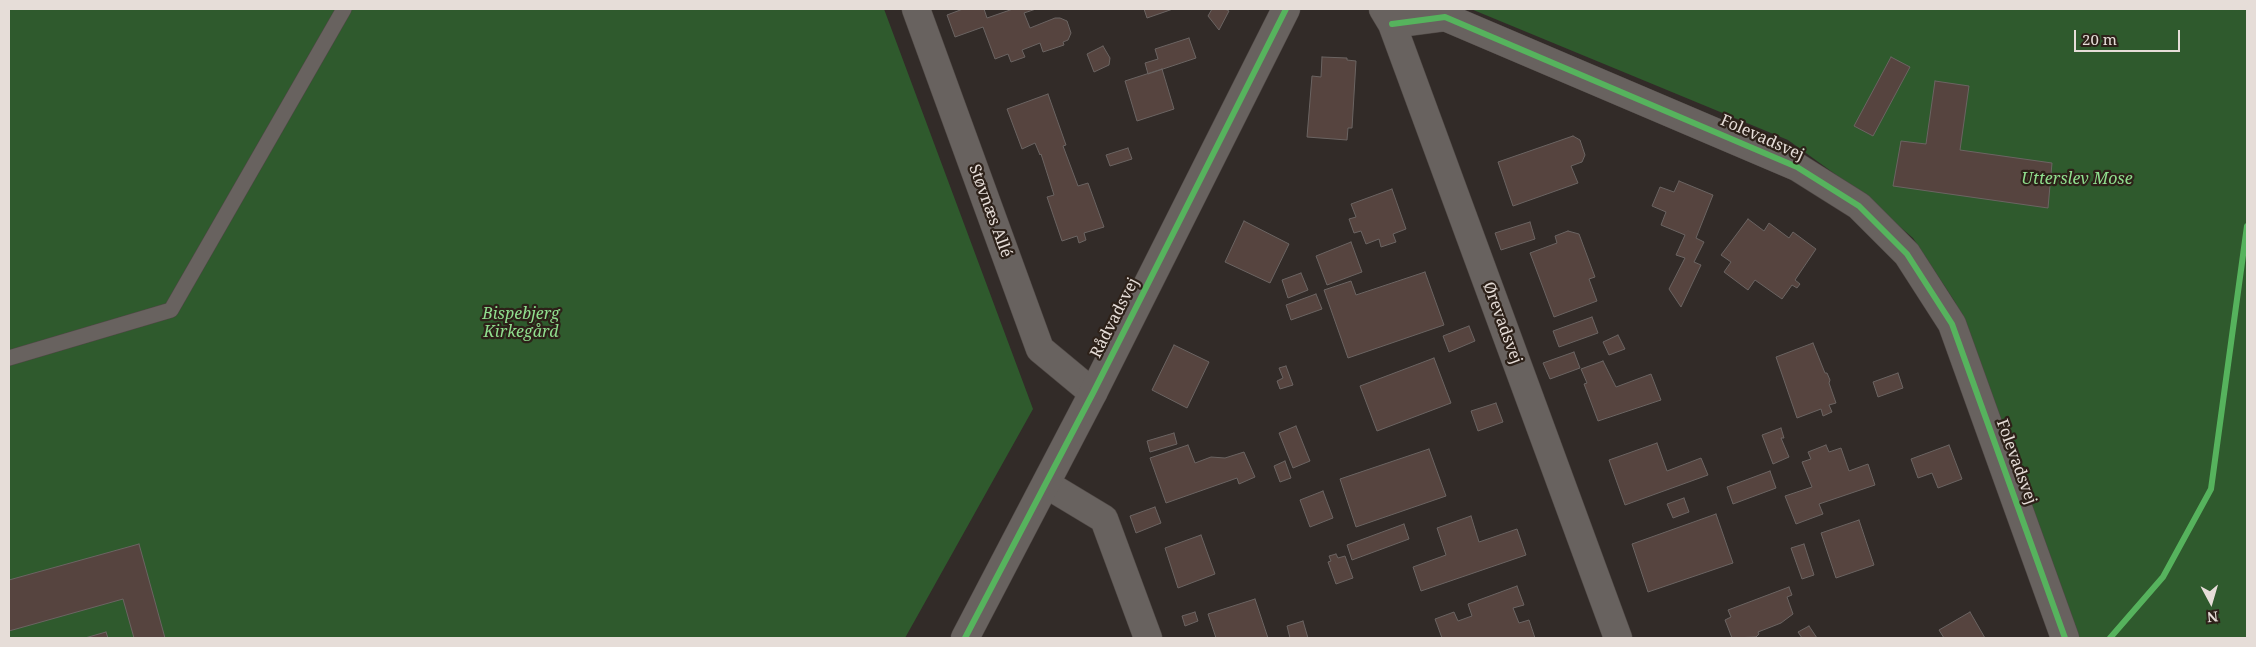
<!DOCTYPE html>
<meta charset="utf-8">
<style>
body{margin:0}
#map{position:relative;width:2256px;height:647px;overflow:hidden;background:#322b28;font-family:"Noto Serif",serif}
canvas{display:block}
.frame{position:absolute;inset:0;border:10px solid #e6ddd8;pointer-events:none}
.north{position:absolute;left:2186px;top:577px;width:50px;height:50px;-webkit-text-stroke:4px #2d2119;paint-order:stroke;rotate:174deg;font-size:14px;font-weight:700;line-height:20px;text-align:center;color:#e6ddd8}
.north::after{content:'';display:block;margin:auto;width:18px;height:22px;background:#e6ddd8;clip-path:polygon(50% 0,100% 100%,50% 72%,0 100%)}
.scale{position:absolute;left:2074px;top:30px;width:106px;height:22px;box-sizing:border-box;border:2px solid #e6ddd8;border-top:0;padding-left:6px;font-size:15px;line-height:18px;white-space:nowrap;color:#e6ddd8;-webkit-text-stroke:4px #2d2119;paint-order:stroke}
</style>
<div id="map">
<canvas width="2256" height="647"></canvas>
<div class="frame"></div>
<div class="north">N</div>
<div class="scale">20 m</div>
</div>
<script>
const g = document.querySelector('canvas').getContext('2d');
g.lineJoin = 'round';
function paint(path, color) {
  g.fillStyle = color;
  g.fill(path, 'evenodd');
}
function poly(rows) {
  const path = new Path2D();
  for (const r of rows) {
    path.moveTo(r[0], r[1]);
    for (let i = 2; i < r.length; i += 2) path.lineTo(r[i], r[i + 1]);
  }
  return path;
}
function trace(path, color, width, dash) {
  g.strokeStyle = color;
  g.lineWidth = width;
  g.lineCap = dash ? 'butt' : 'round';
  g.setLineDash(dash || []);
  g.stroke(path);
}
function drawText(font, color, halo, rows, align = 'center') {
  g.font = font + ' "Noto Serif",serif';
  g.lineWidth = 4.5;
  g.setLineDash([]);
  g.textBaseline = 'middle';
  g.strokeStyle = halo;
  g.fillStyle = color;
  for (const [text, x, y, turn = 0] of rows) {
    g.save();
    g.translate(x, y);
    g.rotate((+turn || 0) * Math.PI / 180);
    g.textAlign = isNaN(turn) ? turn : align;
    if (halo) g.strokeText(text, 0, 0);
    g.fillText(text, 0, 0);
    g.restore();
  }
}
const green = poly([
 [9,9,884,9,1033,409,905,638,9,638],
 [1471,9,2247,9,2247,638,2070,638,1955,302,1913,238,1857,190,1788,140]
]);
const building = poly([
 [963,9,984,9,987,18,1013,9,1036,9,1024,13,1030,28,1055,18,1060,18,1067,21,1071,33,1068,40,1063,42,1064,45,1043,52,1040,43,1022,50,1025,57,1011,62,1008,54,995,59,983,27,955,37,947,15,963,9],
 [1144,9,1173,9,1147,18,1144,9],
 [1212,9,1225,9,1229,11,1219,30,1208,16,1212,9],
 [1189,38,1196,58,1148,74,1145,63,1158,59,1155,49,1189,38],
 [1103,46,1110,58,1109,65,1094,72,1087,54,1103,46],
 [1322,57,1347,58,1347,60,1356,61,1352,128,1348,128,1347,140,1307,137,1312,76,1321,77,1322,57],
 [1891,57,1910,67,1873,136,1854,126,1891,57],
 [1162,69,1174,109,1137,121,1125,81,1162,69],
 [1935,81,1969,86,1960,150,2052,163,2048,208,1893,186,1901,141,1926,144,1935,81],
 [1048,94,1066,145,1063,146,1078,186,1088,183,1104,227,1084,233,1086,240,1079,243,1077,236,1062,241,1047,197,1054,195,1041,154,1040,155,1035,143,1022,149,1007,109,1048,94],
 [1573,136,1580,140,1585,155,1582,162,1571,166,1578,183,1513,206,1498,162,1573,136],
 [1128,148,1132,159,1110,166,1106,155,1128,148],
 [1679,181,1713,195,1696,238,1704,242,1694,262,1701,265,1681,307,1669,289,1685,258,1676,255,1685,235,1661,225,1666,212,1652,206,1660,187,1674,192,1679,181],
 [1392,189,1406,229,1393,234,1396,242,1381,247,1379,239,1366,244,1361,231,1354,233,1349,219,1356,217,1351,204,1392,189],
 [1748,219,1764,231,1769,223,1789,238,1793,232,1816,249,1795,280,1800,284,1797,288,1792,285,1782,299,1755,280,1748,290,1724,272,1731,262,1721,255,1748,219],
 [1244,221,1289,244,1270,283,1225,262,1244,221],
 [1530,222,1535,239,1501,250,1495,233,1530,222],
 [1568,231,1579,234,1595,277,1589,279,1597,301,1554,317,1530,253,1557,243,1555,236,1568,231],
 [1351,242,1362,272,1327,285,1316,256,1351,242],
 [1425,272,1444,325,1348,358,1324,290,1351,281,1356,295,1425,272],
 [1301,273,1308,290,1288,298,1282,280,1301,273],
 [1316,294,1322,309,1291,320,1286,305,1316,294],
 [1592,317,1598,333,1559,347,1553,331,1592,317],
 [1469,326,1475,341,1449,352,1443,336,1469,326],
 [1618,335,1625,349,1609,355,1603,342,1618,335],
 [1813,343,1825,373,1827,373,1830,380,1829,383,1836,403,1829,405,1832,412,1823,416,1821,409,1797,418,1776,357,1813,343],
 [1174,345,1209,362,1187,408,1152,390,1174,345],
 [1574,352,1580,368,1550,379,1543,363,1574,352],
 [1434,358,1451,403,1377,431,1360,386,1434,358],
 [1603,361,1616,387,1651,374,1661,400,1598,421,1584,384,1587,383,1581,369,1603,361],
 [1286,366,1293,385,1280,389,1277,381,1283,378,1279,368,1286,366],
 [1898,373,1903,388,1878,397,1873,382,1898,373],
 [1496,403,1503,422,1478,431,1471,411,1496,403],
 [1296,426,1310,461,1293,468,1279,433,1296,426],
 [1781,428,1784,438,1781,438,1789,457,1773,464,1762,435,1781,428],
 [1174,433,1177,444,1150,452,1147,441,1174,433],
 [1657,443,1667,471,1701,458,1708,475,1625,505,1609,460,1657,443],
 [1188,445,1195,463,1211,457,1225,458,1244,452,1255,477,1239,484,1237,478,1166,503,1150,458,1188,445],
 [1826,445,1829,452,1841,448,1849,471,1868,464,1875,485,1819,504,1823,514,1796,524,1785,496,1812,487,1802,462,1811,459,1808,452,1826,445],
 [1949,445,1962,479,1938,488,1932,473,1918,478,1911,459,1949,445],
 [1429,449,1446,496,1356,527,1340,479,1429,449],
 [1285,461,1291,478,1280,482,1274,466,1285,461],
 [1770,471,1776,488,1733,504,1727,487,1770,471],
 [1323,491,1333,518,1310,527,1300,500,1323,491],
 [1684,498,1689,512,1673,518,1667,504,1684,498],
 [1155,507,1161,523,1136,533,1130,516,1155,507],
 [1716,514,1733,563,1648,592,1632,544,1716,514],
 [1471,516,1479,542,1517,529,1526,555,1421,591,1413,567,1446,555,1437,528,1471,516],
 [1859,520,1874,565,1836,578,1821,533,1859,520],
 [1404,524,1409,539,1352,560,1347,545,1404,524],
 [1201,535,1215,574,1178,588,1165,548,1201,535],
 [139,544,165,638,134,638,123,599,9,631,9,580,139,544],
 [1804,544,1814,575,1802,579,1791,548,1804,544],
 [1336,554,1338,558,1345,556,1353,578,1336,584,1328,562,1331,561,1329,556,1336,554],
 [1517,586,1524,605,1513,608,1519,623,1529,620,1535,638,1442,638,1435,619,1454,612,1458,621,1472,616,1468,604,1517,586],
 [1789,587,1792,595,1787,597,1793,614,1781,623,1758,632,1759,634,1756,637,1732,638,1725,620,1731,617,1728,610,1789,587],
 [1255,599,1268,638,1216,638,1208,614,1255,599],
 [1195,612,1198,621,1185,626,1182,616,1195,612],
 [1970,612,1985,638,1944,638,1939,630,1970,612],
 [1303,621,1308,638,1290,638,1287,626,1303,621],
 [1809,626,1817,638,1802,638,1798,632,1809,626],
 [106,632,108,638,85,638,106,632]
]);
const lane = poly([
 [9,358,171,310,344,9]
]);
const street = poly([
 [916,9,1040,349,1093,393],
 [1383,9,1392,24,1618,638],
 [1392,24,1445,17,1797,167,1859,206,1907,254,1952,324,2065,638],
 [1046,484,1104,519,1148,638]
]);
const secondary = poly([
 [965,638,1093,393,1286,9]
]);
const cycleway = poly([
 [1392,24,1445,17,1797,167,1859,206,1907,254,1952,324,2065,638],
 [965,638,1093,393,1286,9],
 [2110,638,2163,577,2211,489,2247,226]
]);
const streetNames = [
 ["Folevadsvej",1762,138,24],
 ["Støvnæs Allé",990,211,70],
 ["Rådvadsvej",1115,318,-63],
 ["Ørevadsvej",1502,323,70],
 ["Folevadsvej",2016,462,70]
];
const parkNames = [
 ["Utterslev Mose",2077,179],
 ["Bispebjerg",521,314],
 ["Kirkegård",521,332]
];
paint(green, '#2f5a2d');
paint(building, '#56443f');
trace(building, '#6b6462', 1);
trace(lane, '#4f4845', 16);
trace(street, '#4f4845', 29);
trace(secondary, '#4f4845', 29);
trace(lane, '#68625f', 15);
trace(street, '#68625f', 28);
trace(secondary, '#68625f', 28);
trace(cycleway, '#56b35d', 6);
drawText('16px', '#e6ddd8', '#2d2119', streetNames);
drawText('italic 16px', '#90de8e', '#2d2119', parkNames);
</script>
